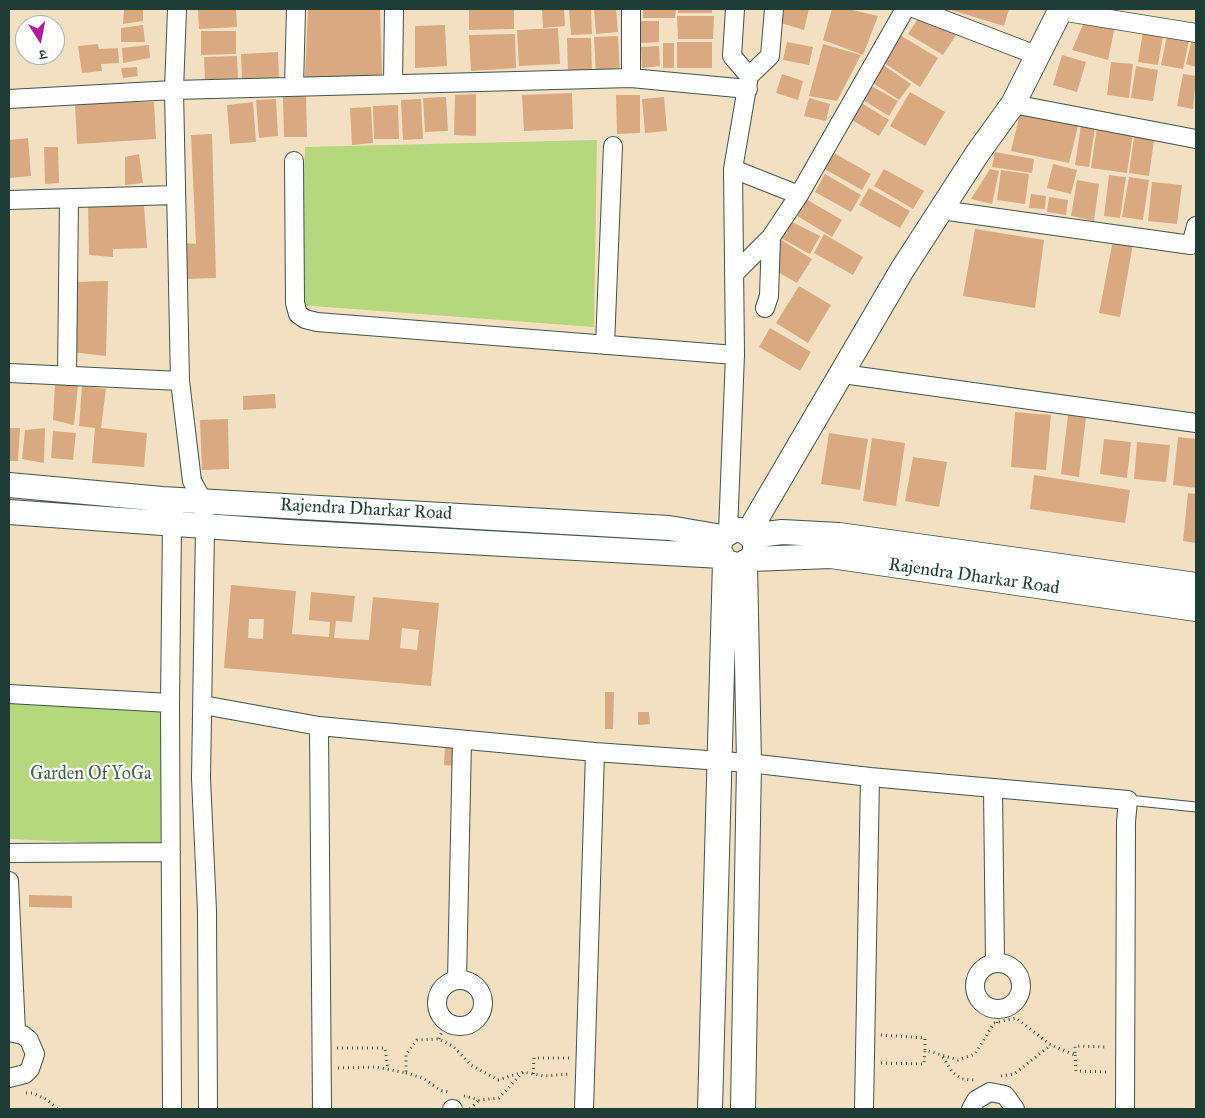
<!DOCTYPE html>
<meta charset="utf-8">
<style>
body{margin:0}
#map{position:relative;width:1205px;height:1118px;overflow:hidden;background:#f3e0c3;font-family:"IM FELL Great Primer","Noto Serif Devanagari",serif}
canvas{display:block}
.frame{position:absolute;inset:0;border:10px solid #1f3d34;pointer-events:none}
.north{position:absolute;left:15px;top:15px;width:50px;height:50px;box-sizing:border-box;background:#fff;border:1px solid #a5b1ae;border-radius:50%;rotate:169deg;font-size:14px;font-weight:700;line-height:20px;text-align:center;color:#1f3d34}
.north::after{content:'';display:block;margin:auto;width:18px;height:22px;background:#b5179e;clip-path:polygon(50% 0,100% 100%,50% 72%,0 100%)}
</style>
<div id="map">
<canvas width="1205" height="1118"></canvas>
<div class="frame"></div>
<div class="north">उ</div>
</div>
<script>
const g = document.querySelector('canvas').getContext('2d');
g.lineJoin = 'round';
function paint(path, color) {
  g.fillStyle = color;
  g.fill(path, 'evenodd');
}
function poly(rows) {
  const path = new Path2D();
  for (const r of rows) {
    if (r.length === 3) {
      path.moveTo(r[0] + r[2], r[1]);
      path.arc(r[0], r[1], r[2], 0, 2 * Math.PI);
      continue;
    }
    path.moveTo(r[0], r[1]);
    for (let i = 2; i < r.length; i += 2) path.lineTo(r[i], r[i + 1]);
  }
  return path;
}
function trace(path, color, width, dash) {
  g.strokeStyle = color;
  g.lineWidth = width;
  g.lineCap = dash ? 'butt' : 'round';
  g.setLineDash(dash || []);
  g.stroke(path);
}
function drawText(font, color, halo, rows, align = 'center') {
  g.font = font + ' "IM FELL Great Primer",serif';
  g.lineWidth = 4.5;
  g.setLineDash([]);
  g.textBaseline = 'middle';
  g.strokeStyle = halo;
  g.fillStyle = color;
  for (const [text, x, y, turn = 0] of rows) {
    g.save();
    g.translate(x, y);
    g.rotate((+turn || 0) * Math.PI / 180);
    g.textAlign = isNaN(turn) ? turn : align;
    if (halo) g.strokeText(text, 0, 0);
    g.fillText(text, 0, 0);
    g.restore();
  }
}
const green = poly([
 [597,140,594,327,299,305,305,147],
 [9,702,163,711,165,846,9,839]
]);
const building = poly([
 [124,9,143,9,143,21,123,24],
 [236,9,237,27,199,29,198,10],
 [308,9,380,9,382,76,305,78],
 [469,9,514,9,514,29,469,30],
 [542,9,564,9,565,26,543,28],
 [569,9,591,9,592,34,571,35],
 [594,9,616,9,618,32,596,34],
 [643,9,676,9,675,18,643,18],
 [678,9,712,9,712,13,678,13],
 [784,9,809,9,804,30,781,23],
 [832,9,848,9,878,16,863,55,823,40],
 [948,9,1009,9,1004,26],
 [921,14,956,35,943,55,908,34],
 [677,16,714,16,713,39,678,39],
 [1085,20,1115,26,1108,60,1072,50],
 [640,21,659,21,659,42,640,43],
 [143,25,145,42,121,42,121,28],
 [445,25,447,66,415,68,415,26],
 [1144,26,1164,30,1158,65,1138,62],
 [558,28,560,64,519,66,517,30],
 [201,31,236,31,236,54,201,55],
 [1168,31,1190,36,1183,69,1161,65],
 [895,32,938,58,920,87,880,60],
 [515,34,516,68,471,71,469,35],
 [1193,35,1196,35,1196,67,1186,64],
 [618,36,620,73,596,74,594,37],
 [567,38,591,38,592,73,568,73],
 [677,42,712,42,712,68,677,68],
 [787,42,813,47,809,65,783,60],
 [663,43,674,43,674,68,663,68],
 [98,44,99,49,118,48,119,63,101,64,102,71,82,73,78,46],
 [823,44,861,55,837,101,809,96],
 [149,45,150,58,123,63,122,48],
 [659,46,660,66,642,68,641,47],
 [278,52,279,78,242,79,241,54],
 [1062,55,1086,62,1077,92,1053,85],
 [237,56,238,80,205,81,204,57],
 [879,62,911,84,899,100,867,79],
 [1111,62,1133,64,1129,98,1107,95],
 [1136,66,1158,70,1153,101,1131,98],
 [137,67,138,76,123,78,121,68],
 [782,74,803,81,798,100,776,93],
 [1183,74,1196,76,1193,109,1177,106],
 [866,83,898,101,889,116,858,97],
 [910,92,945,112,925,146,890,126],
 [572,93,573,129,524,131,522,95],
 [476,94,476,136,454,135,455,95],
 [616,95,640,95,640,133,617,134],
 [306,96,307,137,284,137,283,97],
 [446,97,448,131,425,132,423,98],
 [664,97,667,131,645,133,642,99],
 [809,98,830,104,826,121,804,116],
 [276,99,278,136,259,138,256,100],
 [421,99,423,139,403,140,401,100],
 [855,99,889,120,879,136,845,116],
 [154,102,156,139,77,144,75,103],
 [253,102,256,142,230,144,227,105],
 [398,105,399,139,374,139,373,106],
 [371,107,373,143,352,145,350,108],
 [1021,109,1079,122,1069,163,1011,151],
 [1081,125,1095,128,1089,167,1075,165],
 [1097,127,1133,133,1127,173,1091,168],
 [1135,130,1155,133,1149,176,1129,173],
 [212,134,216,278,186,279,185,243,196,244,191,135],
 [28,138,31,176,9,178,9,140],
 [44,147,58,147,59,183,45,184],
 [832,152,871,174,862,190,823,168],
 [995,152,1034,159,1032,173,992,167],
 [139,154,143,183,125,185,125,157],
 [1053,164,1077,170,1071,194,1047,188],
 [884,169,924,191,913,209,874,186],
 [990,169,999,171,992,204,971,199],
 [1001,170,1029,174,1025,204,997,200],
 [825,174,861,195,851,212,815,192],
 [1109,175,1126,177,1120,218,1104,216],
 [1129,177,1149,180,1143,220,1122,217],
 [1077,180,1099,184,1094,221,1071,216],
 [1152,182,1182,185,1177,224,1148,221],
 [869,188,910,211,900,228,859,205],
 [1031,194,1046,196,1045,209,1029,208],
 [1049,197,1068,200,1066,215,1047,212],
 [804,198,842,220,832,237,794,214],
 [88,203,108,206,144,205,147,248,113,249,113,257,89,255],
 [788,220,820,236,810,254,779,237],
 [975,229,1044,240,1035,308,963,296],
 [824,234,863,257,853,275,814,253],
 [780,239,812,259,797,283,776,271],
 [1113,240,1133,244,1120,317,1099,313],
 [108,281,106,356,71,352,74,282],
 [799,286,831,305,808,343,776,323],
 [770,328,811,352,800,371,759,347],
 [55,384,78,385,74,425,53,420],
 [82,386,106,389,101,428,147,433,144,467,92,463,95,428,79,426],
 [275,394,276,408,243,410,243,396],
 [1015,412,1051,415,1046,470,1011,467],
 [1068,415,1086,417,1079,477,1061,474],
 [228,419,229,469,202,470,200,420],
 [9,428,20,428,18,461,9,461],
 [45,428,44,463,22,459,25,430],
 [53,431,76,433,73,460,51,458],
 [829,433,868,439,860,490,821,484],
 [1178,437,1196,439,1196,488,1173,485],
 [872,438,905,443,896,506,863,501],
 [1104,439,1131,442,1127,478,1100,474],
 [1137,442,1170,445,1166,482,1134,479],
 [913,457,947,462,939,507,905,501],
 [1034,475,1130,490,1125,523,1030,509],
 [1188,493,1196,494,1196,543,1183,541],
 [231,585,296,591,292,634,329,637,330,622,309,620,311,592,355,596,352,622,336,621,334,638,369,640,373,597,439,603,431,686,224,668],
 [249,619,264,619,263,639,248,638],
 [402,628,419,630,417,650,400,648],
 [605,692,614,692,613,729,605,729],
 [638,712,649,712,650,724,638,725],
 [445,743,457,743,457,766,444,765],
 [29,895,72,896,72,908,29,907]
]);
const path = poly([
 [997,1023,997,1010],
 [881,1035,925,1038,925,1050,958,1060,975,1054,994,1023,1016,1018,1051,1045,1075,1055,1075,1046,1108,1047],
 [439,1039,446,1021],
 [337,1048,385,1048,388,1069],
 [1075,1055,1076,1071,1109,1072],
 [943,1057,952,1072,962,1079,975,1080],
 [881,1063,924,1064,925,1050],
 [338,1068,376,1067,406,1073,406,1054,417,1040,439,1039,454,1047,471,1065,498,1080,523,1072,544,1076,569,1074],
 [406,1073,423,1078,440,1090,448,1092],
 [533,1074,534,1058,570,1058],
 [1001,1076,1014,1074,1051,1045],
 [26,1093,32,1093,46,1099,58,1109],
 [464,1096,479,1100,499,1098,523,1072],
 [470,1109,479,1100]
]);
const lane = poly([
 [1128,800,1196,807]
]);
const street = poly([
 [177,9,174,90,180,381,192,481,203,501,205,526,201,778,207,911,208,1109],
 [631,9,631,78],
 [735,9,732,56,749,76],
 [916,9,1036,55],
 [1060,11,1196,33],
 [393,84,394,9],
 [294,87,296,9],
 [9,99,174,90,631,78,748,89],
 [1013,104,1196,139],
 [294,161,295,303,298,314,305,319,317,322,735,355],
 [733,169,799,195],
 [9,200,175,195],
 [941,210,1191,245,1196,226],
 [735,273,771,237,799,195,905,9],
 [765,308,769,296,771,237],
 [605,345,613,146],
 [9,373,180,381],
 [843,374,1196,423],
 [67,376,69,199],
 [728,532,735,355,733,169,749,76,770,56,774,9],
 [9,694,170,703],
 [203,705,319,726,595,752,749,763,870,777,864,1109],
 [319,726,322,1109],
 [870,777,1128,800,1126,822,1125,1109],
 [993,788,995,963],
 [9,853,171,852],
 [9,881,16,1032],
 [998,986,23],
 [460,1003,23],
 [457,980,462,740],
 [9,1032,23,1035,29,1040,35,1054,30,1069,25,1074,9,1078],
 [172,1109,170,703,172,523,174,513],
 [452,1109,453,1109],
 [584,1109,595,752],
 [971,1109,976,1100,990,1092,1005,1095,1015,1109]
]);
const secondary = poly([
 [9,485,162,499,669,528,722,537],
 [9,512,288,532,721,556],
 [748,533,902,270,977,154,1013,104,1061,9],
 [751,536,755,543,755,552,751,559,738,566,725,561,719,550,720,543,722,537,734,530,742,530,751,536,782,532,839,535,1196,585],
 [751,559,831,556,1196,609],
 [710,1109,725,561],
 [743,1109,749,763,745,564]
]);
const streetNames = [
 ["Rajendra Dharkar Road",366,510,3],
 ["Rajendra Dharkar Road",974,577,8]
];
const parkNames = [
 ["Garden Of YoGa",91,775]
];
paint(green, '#b7d77e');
paint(building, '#d9a981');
trace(lane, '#3f5549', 11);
trace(street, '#3f5549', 20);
trace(secondary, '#3f5549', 26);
trace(path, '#3f5549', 3, [1, 4]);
trace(lane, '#fff', 9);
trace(street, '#fff', 18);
trace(secondary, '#fff', 24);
drawText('18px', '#1f3d34', '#fff', streetNames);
drawText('18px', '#456446', '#fff', parkNames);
</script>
